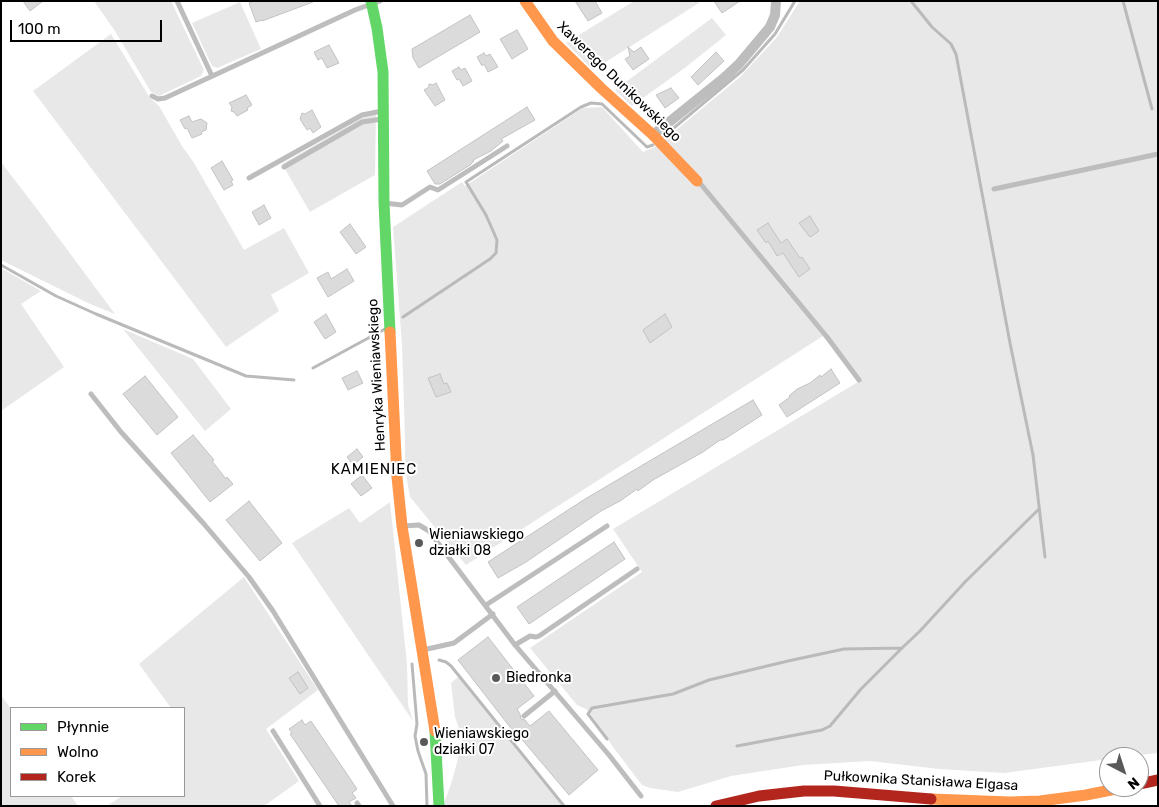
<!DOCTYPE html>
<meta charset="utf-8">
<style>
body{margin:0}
#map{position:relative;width:1159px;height:807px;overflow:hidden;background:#fff;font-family:Rubik,sans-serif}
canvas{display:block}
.frame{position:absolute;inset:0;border:2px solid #000;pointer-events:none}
.legend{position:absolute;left:10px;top:707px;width:175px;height:90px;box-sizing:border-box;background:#fff;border:1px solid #999;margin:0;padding:6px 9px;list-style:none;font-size:15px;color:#000}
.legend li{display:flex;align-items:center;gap:10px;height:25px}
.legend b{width:25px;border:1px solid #999}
.north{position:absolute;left:1099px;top:747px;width:50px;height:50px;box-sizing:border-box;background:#fff;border:1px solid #999;border-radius:50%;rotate:140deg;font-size:14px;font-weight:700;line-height:20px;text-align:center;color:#000}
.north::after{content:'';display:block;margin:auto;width:18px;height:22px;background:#595959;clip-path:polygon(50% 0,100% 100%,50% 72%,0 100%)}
.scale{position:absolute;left:10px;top:20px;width:152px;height:22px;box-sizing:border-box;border:2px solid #000;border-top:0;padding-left:6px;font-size:15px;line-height:18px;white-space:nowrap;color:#000;-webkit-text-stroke:4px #fff;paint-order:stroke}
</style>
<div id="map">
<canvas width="1159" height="807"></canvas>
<div class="frame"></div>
<ul class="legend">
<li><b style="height:6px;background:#63d668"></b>Płynnie</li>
<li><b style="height:6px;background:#ff974d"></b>Wolno</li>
<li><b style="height:6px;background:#b3261e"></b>Korek</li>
</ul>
<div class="north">N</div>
<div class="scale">100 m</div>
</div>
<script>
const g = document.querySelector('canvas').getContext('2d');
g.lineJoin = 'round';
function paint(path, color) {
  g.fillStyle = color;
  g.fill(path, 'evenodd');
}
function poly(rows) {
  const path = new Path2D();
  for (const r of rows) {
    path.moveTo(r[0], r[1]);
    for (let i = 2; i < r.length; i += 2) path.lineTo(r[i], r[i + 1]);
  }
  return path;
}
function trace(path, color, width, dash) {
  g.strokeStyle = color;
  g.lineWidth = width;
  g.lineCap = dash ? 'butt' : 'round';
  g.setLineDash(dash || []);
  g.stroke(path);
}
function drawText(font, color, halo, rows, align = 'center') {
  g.font = font + ' Rubik,sans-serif';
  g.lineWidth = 4;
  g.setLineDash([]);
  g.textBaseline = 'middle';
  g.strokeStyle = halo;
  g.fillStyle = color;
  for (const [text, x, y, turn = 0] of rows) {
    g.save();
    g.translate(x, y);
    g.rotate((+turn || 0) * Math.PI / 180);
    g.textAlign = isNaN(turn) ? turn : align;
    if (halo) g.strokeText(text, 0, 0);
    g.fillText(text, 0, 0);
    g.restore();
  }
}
const green = poly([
 [94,1,171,1,204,70,201,76,159,96,151,92,115,31],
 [634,1,698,1,699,3,593,70,566,43],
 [800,1,1158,1,1158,753,1123,757,1109,757,1109,759,1004,773,939,769,870,761,803,765,731,776,678,792,650,788,642,785,613,747,590,713,586,709,577,705,530,648,642,572,613,529,858,382,823,336,466,565,410,497,405,469,405,436,402,345,393,227,462,182,465,186,583,108,602,107,643,152,657,146,740,77,777,37],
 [240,2,261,49,217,68,212,66,192,23],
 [712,18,726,35,686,67,632,106,615,90],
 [111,34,150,98,159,106,182,146,194,163,244,250,284,228,309,273,271,295,279,311,226,347,33,91],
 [376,110,375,175,310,212,282,164],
 [1,162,37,209,115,314,88,303,1,260],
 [1,268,41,291,21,304,64,367,1,411],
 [123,329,193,359,231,409,205,431],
 [390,502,407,664,408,705,413,721,292,543,349,508,360,523],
 [244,577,318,690,266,729,299,781,264,806,107,806,122,796,184,796,184,730,186,728,184,726,184,708,171,708,139,664],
 [458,677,562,806,443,806,452,781,463,740,455,717,451,683],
 [1,695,11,709,11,796,71,796,78,806,1,806]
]);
const stream = poly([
 [911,1,932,27,951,44,956,54,1010,343,1033,455,1045,557],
 [1123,1,1152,109],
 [663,137,743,70,775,34,795,1],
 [1,265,56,296,96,314,246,376,294,380],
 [403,317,490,259,496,253,497,240,486,215,466,182,581,107,591,103,602,104,647,147,653,145],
 [313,368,385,329],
 [439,660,446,662,451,666,564,806],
 [412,664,417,724,415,736,418,751,426,774,427,806],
 [607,739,588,714,592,708,673,694,709,680,788,661,844,649,902,648,920,631,965,582,1039,509],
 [737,746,822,730,830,726,861,689,902,648]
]);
const building = poly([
 [23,1,43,1,30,11,23,1],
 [255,1,313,1,313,2,262,21,262,20,256,22,249,3,255,1],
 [575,1,595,1,602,13,588,21,575,1],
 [714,1,740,1,722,13,714,1],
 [470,15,480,32,419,68,413,58,412,49,470,15],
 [517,30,528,49,512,59,500,39,517,30],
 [329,45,339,63,327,68,322,58,318,60,314,52,329,45],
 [628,47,634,52,641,47,649,59,633,70,625,59,630,56,628,47],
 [716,52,724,61,698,85,691,77,716,52],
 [484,53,486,56,490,54,498,67,488,72,484,64,482,66,477,57,484,53],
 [459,67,461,70,465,68,472,81,463,86,459,79,457,80,452,71,459,67],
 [436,83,445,100,435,106,424,90,429,87,429,84,433,85,436,83],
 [671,88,679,98,665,108,656,95,671,88],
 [246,95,252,105,247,108,248,110,237,116,234,112,231,111,232,107,229,103,246,95],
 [527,107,535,120,501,139,503,141,491,151,473,160,474,161,470,165,440,184,435,184,427,171,527,107],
 [312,110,321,127,313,133,310,128,307,130,300,119,302,113,305,114,312,110],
 [189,116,192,122,201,119,207,123,206,130,201,132,202,134,192,138,187,128,185,129,180,120,189,116],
 [222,161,233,180,231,181,233,185,224,190,211,168,222,161],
 [264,205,271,218,259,225,252,212,264,205],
 [810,216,819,231,810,237,799,223,810,216],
 [768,223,781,243,787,239,800,258,802,257,810,269,799,277,783,253,777,256,768,241,766,243,757,230,768,223],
 [350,224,366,247,356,254,340,232,350,224],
 [347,269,354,281,328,297,317,278,328,272,331,279,347,269],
 [326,314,336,332,325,339,314,322,326,314],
 [665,314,672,327,650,343,643,330,665,314],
 [831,369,840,383,787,417,779,405,790,397,789,396,797,389,810,383,820,375,821,377,831,369],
 [357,371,363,383,348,390,342,378,357,371],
 [440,374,444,384,447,383,451,392,436,397,428,378,440,374],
 [145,376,178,417,157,435,123,394,145,376],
 [753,400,762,415,723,440,720,440,703,452,653,480,638,491,637,489,620,501,601,511,526,562,498,578,488,562,585,499,753,400],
 [193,435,214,460,212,461,226,479,227,477,233,484,210,502,171,453,193,435],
 [357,449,363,457,353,465,347,457,357,449],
 [362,475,372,488,361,496,351,484,362,475],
 [249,501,282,543,260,561,226,520,249,501],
 [614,542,625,559,529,624,517,607,614,542],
 [488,637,534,696,517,709,520,714,521,719,525,720,530,726,549,711,598,770,569,795,514,730,513,731,458,660,488,637],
 [298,672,308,688,300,694,289,678,298,672],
 [302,720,305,725,311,721,357,789,352,793,356,798,349,802,352,806,339,806,290,734,292,733,289,729,302,720]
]);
const lane = poly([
 [177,1,212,76],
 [152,96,158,99,165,98,355,10,380,1],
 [284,167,362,122,382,119],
 [249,178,362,115,382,111],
 [699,182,827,337,859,380],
 [994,189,1158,154],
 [384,203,402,205,430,187,438,190,507,146],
 [91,394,121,432,204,524,249,577,273,611,393,806],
 [403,526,419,525,429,531,515,645,609,755,641,796],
 [486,605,607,526],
 [515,645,530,636,536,637,539,636,637,569],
 [423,650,454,643,493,614],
 [524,716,555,691],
 [273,731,320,806],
 [357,803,359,806]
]);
const street = poly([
 [653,135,724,78,739,64,770,27,775,15,776,1]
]);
const fast = poly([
 [371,1,377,28,383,72,384,203,390,332],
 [435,731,439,806]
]);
const slow = poly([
 [525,1,553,41,601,88,653,135,697,181],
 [390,332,397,477,402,526,435,731],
 [931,799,1010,802,1040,801,1086,795,1126,787]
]);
const jam = poly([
 [1139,784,1158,780],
 [716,806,759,796,804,791,834,791,931,799]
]);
const markers = [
 [419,543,5,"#595959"],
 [496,678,5,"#595959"],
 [424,742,5,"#595959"]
];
const streetNames = [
 ["Xawerego Dunikowskiego",619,82,44],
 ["Henryka Wieniawskiego",377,375,-93],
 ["Pułkownika Stanisława Elgasa",921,781,3]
];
const poiNames = [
 ["Wieniawskiego",429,535],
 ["działki 08",429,551],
 ["Biedronka",506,678],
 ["Wieniawskiego",434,734],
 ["działki 07",434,750]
];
const neighbourhoodNames = [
 ["KAMIENIEC",374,470]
];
paint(green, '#e8e8e8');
trace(stream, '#bababa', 3);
paint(building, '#dbdbdb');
trace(building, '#c3c3c3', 1);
trace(lane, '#bdbdbd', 5);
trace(street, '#bdbdbd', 10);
trace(fast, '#63d668', 11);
trace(slow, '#ff974d', 11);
trace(jam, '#b3261e', 11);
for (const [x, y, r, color] of markers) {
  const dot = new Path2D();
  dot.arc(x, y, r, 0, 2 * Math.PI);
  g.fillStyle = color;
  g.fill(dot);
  trace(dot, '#fff', 2);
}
drawText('14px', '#000', '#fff', streetNames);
drawText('14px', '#000', '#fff', poiNames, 'left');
g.letterSpacing = '1px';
drawText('15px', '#000', '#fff', neighbourhoodNames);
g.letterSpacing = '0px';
</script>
